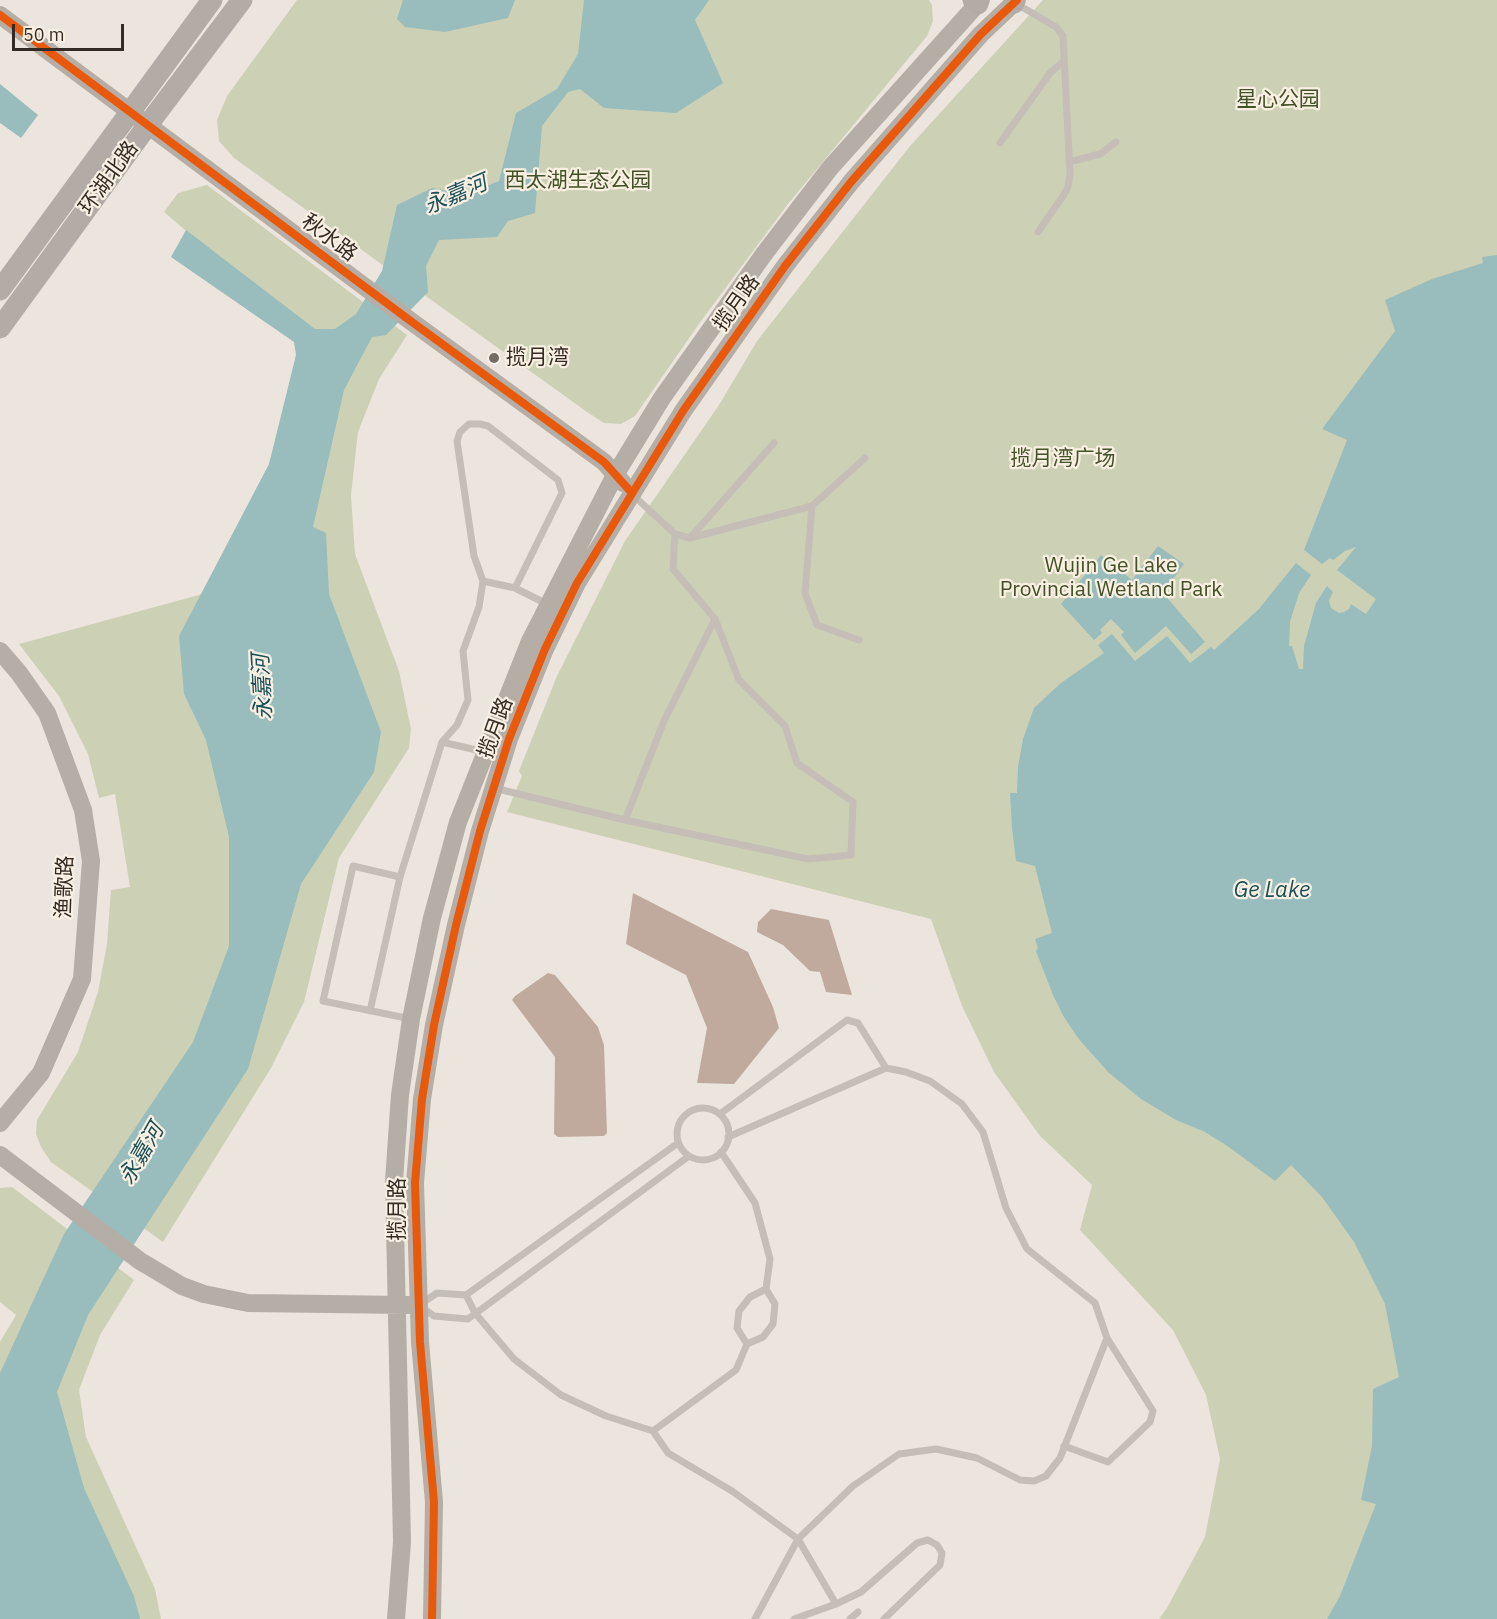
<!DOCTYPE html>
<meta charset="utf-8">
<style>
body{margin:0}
#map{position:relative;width:1497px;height:1619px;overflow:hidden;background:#ece5dd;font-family:"IBM Plex Sans",sans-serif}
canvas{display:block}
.scale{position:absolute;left:12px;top:24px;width:112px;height:27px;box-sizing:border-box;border:3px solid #342b25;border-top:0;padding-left:8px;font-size:18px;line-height:21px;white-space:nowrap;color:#342b25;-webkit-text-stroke:4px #f9f0e3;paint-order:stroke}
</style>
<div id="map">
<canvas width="1497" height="1619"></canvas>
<div class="scale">50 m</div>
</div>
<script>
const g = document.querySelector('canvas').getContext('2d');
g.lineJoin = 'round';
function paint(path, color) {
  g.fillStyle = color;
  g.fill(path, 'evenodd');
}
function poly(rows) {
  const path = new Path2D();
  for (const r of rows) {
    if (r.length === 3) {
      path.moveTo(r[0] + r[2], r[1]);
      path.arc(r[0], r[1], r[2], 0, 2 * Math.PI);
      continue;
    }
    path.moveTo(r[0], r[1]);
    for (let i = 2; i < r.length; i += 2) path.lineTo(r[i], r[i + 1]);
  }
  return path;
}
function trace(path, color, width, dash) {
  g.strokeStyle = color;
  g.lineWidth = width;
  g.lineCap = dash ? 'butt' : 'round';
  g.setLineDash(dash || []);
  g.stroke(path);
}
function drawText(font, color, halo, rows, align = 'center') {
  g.font = font + ' "IBM Plex Sans","Noto Sans SC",sans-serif';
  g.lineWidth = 4.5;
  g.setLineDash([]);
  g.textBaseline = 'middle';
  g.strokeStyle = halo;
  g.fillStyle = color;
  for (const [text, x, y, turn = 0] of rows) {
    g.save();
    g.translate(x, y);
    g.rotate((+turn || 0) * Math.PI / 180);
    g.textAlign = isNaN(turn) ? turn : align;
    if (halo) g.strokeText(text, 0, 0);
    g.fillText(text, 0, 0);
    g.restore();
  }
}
const green = poly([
 [297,0,929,0,932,5,933,21,927,36,788,204,701,321,635,416,621,424,604,423,587,412,234,158,219,141,217,120,227,96],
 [1043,0,1497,0,1497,1619,1159,1619,1167,1608,1205,1537,1220,1459,1206,1395,1173,1330,1080,1230,1092,1185,1040,1136,994,1072,962,1006,931,919,507,812,522,776,519,771,557,676,625,541,719,405,757,341,910,146],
 [207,185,407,335,379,379,358,432,351,495,355,554,399,671,411,729,409,748,339,858,304,1002,271,1068,163,1242,51,1162,41,1147,36,1134,37,1120,78,1052,98,992,107,944,111,890,130,887,115,794,99,798,88,754,59,696,19,644,283,572,330,353,164,212,178,193],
 [12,1187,134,1280,100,1335,79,1390,86,1437,155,1589,161,1619,0,1619,0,1342,16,1315,0,1302,0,1188]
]);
const water = poly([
 [403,0,515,0,508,18,445,32,405,27,397,19],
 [584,0,709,0,695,20,723,83,676,113,604,108,580,89,568,92,542,126,535,213,508,221,497,237,439,240,426,266,428,292,386,335,372,337,344,390,313,527,326,533,329,594,381,732,374,772,301,884,248,1069,88,1315,57,1392,84,1488,134,1596,140,1619,0,1619,0,1373,64,1234,193,1042,229,946,229,837,206,740,184,694,179,636,269,464,296,355,294,342,171,257,186,230,315,329,335,329,356,314,382,271,397,205,432,188,468,194,499,181,516,113,557,89,578,54],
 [0,84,38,115,21,138,0,123],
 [1497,255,1497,1619,1327,1619,1340,1596,1376,1504,1361,1500,1372,1446,1373,1389,1399,1377,1385,1304,1354,1242,1322,1197,1291,1165,1275,1181,1226,1145,1203,1131,1176,1120,1141,1099,1109,1073,1078,1038,1064,1017,1053,995,1036,951,1038,948,1035,939,1052,933,1035,866,1016,861,1012,828,1010,793,1017,793,1018,767,1023,739,1034,708,1061,683,1104,653,1098,645,1112,634,1135,661,1167,636,1190,663,1211,647,1214,650,1258,610,1296,563,1311,575,1299,593,1290,622,1289,646,1292,646,1299,669,1303,669,1304,646,1316,603,1327,586,1333,592,1329,601,1331,608,1339,613,1344,612,1349,609,1351,604,1366,614,1376,599,1337,570,1356,547,1345,551,1333,560,1330,558,1322,564,1304,550,1347,440,1322,429,1395,331,1385,300,1432,279,1483,263,1482,257],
 [1158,546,1184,564,1163,593,1205,642,1191,654,1166,626,1135,653,1121,635,1124,632,1111,619,1100,630,1102,633,1094,640,1061,604,1101,555,1132,580]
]);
const building = poly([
 [633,893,748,952,773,1007,779,1028,734,1084,697,1083,707,1028,686,975,626,944],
 [771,909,829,920,852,995,826,992,820,972,810,971,783,945,757,932,758,922],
 [548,973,555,975,598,1027,604,1045,607,1133,604,1136,558,1137,554,1134,555,1057,512,1000,515,996]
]);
const lane = poly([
 [1015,3,1056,27,1063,36,1070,174,1068,187,1063,196,1038,232],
 [1000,143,1050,73,1064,61],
 [1069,162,1100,154,1116,142],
 [812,506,805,593,817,625,859,640],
 [675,534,690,538,812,506,865,458],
 [690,538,774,443],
 [483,581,515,588,547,604],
 [442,742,457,725,468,700,463,651,479,607,483,581,474,556,457,441,460,432,469,424,480,424,488,426,558,480,562,493,515,588],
 [494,788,625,820,808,859,851,855,853,802,797,763,785,726,739,680,715,619,673,569,675,534,632,494],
 [625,820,664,721,715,619],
 [400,877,353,866,323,1001,411,1019],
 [370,1011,400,877,442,742,485,752],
 [703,1134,26],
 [720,1114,847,1020,858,1023,886,1068],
 [728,1137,886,1068,906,1072,930,1081,962,1104,983,1132,1006,1208,1027,1249,1095,1303,1107,1338,1060,1458,1046,1476,1034,1481,1020,1480,977,1458,936,1449,899,1454,853,1486,798,1539,755,1619],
 [678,1143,466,1295,437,1293,419,1305,434,1316,468,1319,689,1156],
 [466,1295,475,1313,514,1359,561,1395,606,1416,653,1431,668,1453,732,1491,798,1539,836,1604],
 [747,1344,737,1328,739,1311,750,1297,766,1289],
 [653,1431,736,1370,747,1344,763,1337,773,1324,775,1304,766,1289,770,1259,755,1203,721,1152],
 [1064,1446,1108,1462,1150,1422,1153,1411,1107,1338],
 [794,1619,836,1604,861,1592,917,1543,928,1540,937,1545,942,1553,940,1565,884,1619],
 [850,1619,858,1612]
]);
const secondary = poly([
 [0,15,412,322,604,462,623,483],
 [0,651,19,673,47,713,83,810,91,861,82,979,41,1073,0,1123],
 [0,1155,140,1261,182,1286,204,1294,248,1303,408,1305],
 [396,1619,402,1542,394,1181,400,1095,411,1019,432,918,458,822,530,641,615,475,662,398,764,254,830,168,981,0],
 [432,1619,434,1502,420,1342,415,1183,422,1099,434,1025,456,925,480,831,509,739,545,649,577,583,683,411,785,266,851,182,981,34,1017,0]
]);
const primary = poly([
 [973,0,978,4],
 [1014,0,1014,3],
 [0,290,212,0],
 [0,328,147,126,242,0]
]);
const cycleway = poly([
 [0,15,412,322,604,462,632,493],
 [432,1619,434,1502,420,1342,415,1183,422,1099,434,1025,456,925,480,831,509,739,545,649,577,583,683,411,785,266,851,182,981,34,1017,0]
]);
const markers = [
 [494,358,6,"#746c65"]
];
const parkNames = [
 ["星心公园",1278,100],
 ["西太湖生态公园",578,181],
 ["揽月湾广场",1063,459],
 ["Wujin Ge Lake",1111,566],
 ["Provincial Wetland Park",1111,590]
];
const streetNames = [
 ["环湖北路",109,178,-54],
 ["秋水路",329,238,37],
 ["揽月路",737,303,-55],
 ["揽月路",496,728,-70],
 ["渔歌路",65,887,-88],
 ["揽月路",398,1209,-90]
];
const poiNames = [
 ["揽月湾",506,358]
];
const waterNames = [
 ["永嘉河",456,195,-23],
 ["永嘉河",263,687,-93],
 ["Ge Lake",1272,891],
 ["永嘉河",142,1154,-60]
];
paint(green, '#ccd1b6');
paint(water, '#99bcbd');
paint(building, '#c0aa9e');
trace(lane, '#c4beb7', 7);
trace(secondary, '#b5aea7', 18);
trace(primary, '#b3aca6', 21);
trace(cycleway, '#e8590c', 8);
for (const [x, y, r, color] of markers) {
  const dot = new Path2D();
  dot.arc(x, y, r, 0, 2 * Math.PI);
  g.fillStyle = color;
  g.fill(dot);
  trace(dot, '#f9f0e3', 2);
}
drawText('21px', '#425328', '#f9f0e3', parkNames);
drawText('21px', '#342b25', '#f9f0e3', streetNames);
drawText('21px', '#342b25', '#f9f0e3', poiNames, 'left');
drawText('italic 22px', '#1a5057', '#f9f0e3', waterNames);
</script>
